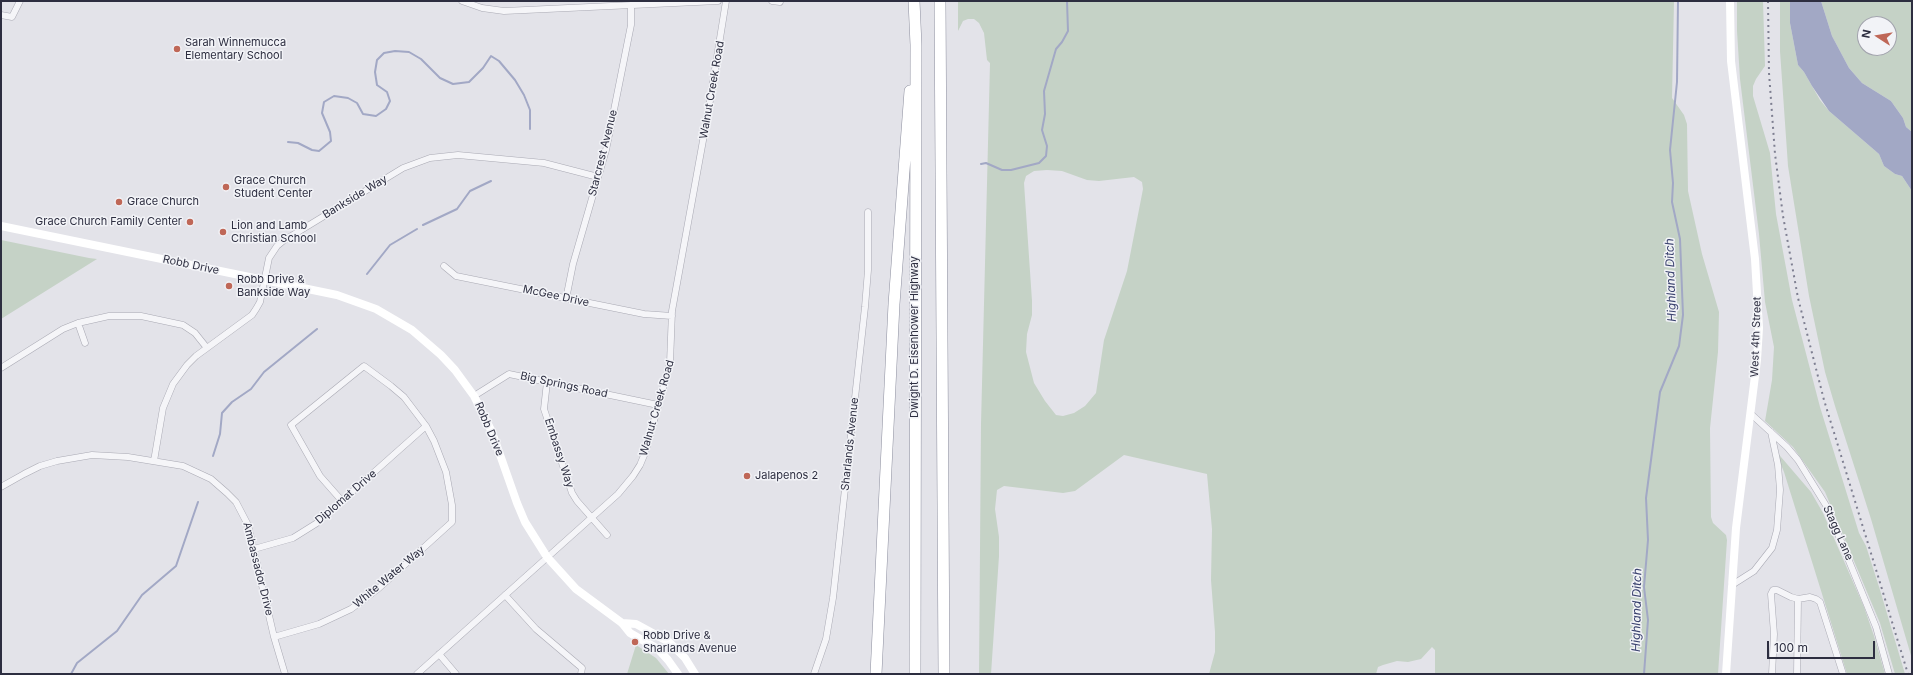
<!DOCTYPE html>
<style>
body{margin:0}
#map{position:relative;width:1913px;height:675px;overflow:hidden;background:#e3e3e9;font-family:Inter,sans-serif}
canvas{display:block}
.frame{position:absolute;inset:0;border:2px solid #2d2e40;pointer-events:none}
.north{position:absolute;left:1857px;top:16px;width:40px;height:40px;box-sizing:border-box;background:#f2f3f7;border:1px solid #a3a4ae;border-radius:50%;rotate:282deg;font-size:11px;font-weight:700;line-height:16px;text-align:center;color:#2d2e40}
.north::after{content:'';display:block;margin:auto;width:14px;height:18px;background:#bf6757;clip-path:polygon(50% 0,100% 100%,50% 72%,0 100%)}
.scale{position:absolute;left:1767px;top:641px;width:108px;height:18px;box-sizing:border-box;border:2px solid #2d2e40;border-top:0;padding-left:5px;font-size:12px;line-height:14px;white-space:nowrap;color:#2d2e40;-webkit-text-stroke:3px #f2f3f7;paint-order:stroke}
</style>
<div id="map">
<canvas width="1913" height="675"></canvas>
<div class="frame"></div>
<div class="north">N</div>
<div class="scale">100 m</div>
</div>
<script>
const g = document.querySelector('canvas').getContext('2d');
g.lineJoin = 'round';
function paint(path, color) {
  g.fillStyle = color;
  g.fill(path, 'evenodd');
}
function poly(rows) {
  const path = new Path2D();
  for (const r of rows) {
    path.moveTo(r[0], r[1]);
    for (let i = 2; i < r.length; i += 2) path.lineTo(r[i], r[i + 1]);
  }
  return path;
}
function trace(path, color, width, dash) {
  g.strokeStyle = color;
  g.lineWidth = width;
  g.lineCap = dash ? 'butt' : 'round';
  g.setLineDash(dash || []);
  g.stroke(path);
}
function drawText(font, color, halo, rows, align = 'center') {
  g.font = font + ' Inter,sans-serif';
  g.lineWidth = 3;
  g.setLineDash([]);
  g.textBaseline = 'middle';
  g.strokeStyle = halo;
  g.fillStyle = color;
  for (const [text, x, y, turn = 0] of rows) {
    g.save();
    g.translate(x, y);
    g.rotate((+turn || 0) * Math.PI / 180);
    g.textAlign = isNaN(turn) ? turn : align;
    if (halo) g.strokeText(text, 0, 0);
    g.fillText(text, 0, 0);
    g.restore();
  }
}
const green = poly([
 [958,1,1674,1,1672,98,1684,115,1687,124,1688,191,1702,254,1719,312,1718,352,1710,428,1711,517,1713,523,1726,535,1727,540,1718,674,1435,674,1435,650,1432,647,1421,659,1408,662,1397,661,1383,665,1378,667,1376,674,1209,674,1215,652,1215,632,1211,580,1212,529,1207,474,1124,455,1075,491,1063,493,1004,486,997,490,995,509,999,537,999,556,991,674,979,674,981,424,990,63,987,60,984,33,979,23,974,19,968,19,963,21,958,31],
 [1047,170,1062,171,1087,180,1099,181,1134,177,1142,182,1143,189,1127,271,1104,340,1096,393,1085,406,1074,413,1063,416,1056,415,1045,401,1034,383,1026,352,1027,334,1032,315,1032,301,1024,183,1026,176,1034,171],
 [1737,1,1763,1,1765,66,1756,79,1753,86,1753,96,1770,153,1776,214,1792,300,1820,407,1859,533,1866,546,1880,590,1905,674,1895,674,1880,623,1825,492,1793,447,1765,421,1772,380,1774,347,1765,302,1759,234,1740,79,1737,31],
 [1780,1,1790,1,1790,23,1798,65,1804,72,1820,100,1829,111,1879,154,1884,166,1895,174,1902,176,1912,191,1912,659,1871,519,1835,406,1825,372,1809,296,1788,166,1780,51],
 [1821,1,1912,1,1912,132,1906,127,1903,118,1891,101,1862,83,1849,68,1832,36],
 [1865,24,1889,24,1889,48,1865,48],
 [1,240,89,258,97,259,1,319],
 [1775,450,1811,492,1823,513,1864,607,1874,636,1885,674,1847,674,1784,472],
 [636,645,656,658,669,674,627,674]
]);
const water = poly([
 [1790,1,1821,1,1832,36,1849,68,1862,83,1891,101,1903,118,1906,127,1912,132,1912,191,1902,176,1895,174,1884,166,1879,154,1829,111,1812,86,1804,72,1798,65,1790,23]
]);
const stream = poly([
 [288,142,298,143,312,150,319,151,331,141,330,132,322,113,324,102,334,96,348,98,357,103,363,114,376,116,386,109,390,101,387,92,377,85,375,72,377,60,384,53,395,51,409,52,421,59,440,78,453,84,469,82,483,68,491,56,499,61,515,80,524,95,530,110,530,129],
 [981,164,986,163,1002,170,1011,170,1039,163,1046,156,1047,146,1042,130,1045,114,1044,91,1056,49,1062,42,1068,31,1067,1],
 [423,225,457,209,470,191,491,181],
 [367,274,390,245,417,229],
 [213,456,220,434,222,413,232,402,251,389,264,372,317,329],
 [71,674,77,663,117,631,142,595,176,566,198,502],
 [1644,674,1648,620,1644,587,1648,540,1646,498,1660,392,1679,346,1683,315,1680,239,1672,202,1673,183,1670,150,1677,82,1678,1]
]);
const minor = poly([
 [462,1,482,8,504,11,718,1],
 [772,1,780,2],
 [1,15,12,17,20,1],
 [444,266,456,276,644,314,672,316],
 [566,299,573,264,606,150,631,25,631,5],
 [78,323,85,343],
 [1,368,63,329,78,323,109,316,141,316,183,325,195,333,207,348],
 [547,382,544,409,572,493,577,501,607,535],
 [474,396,509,374,658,405],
 [1751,414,1787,447,1798,460,1827,507,1876,627,1889,674],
 [154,461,163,408,173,384,187,365,196,356,252,315,256,309,260,302,269,258,277,246,283,241,403,168,430,158,458,155,544,163,598,177],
 [1,487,24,474,40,466,57,461,92,455,128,457,183,466,211,479,227,493,236,502,248,525,274,637,285,674],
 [254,549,293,538,317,523,426,426],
 [1732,585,1754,571,1772,548,1777,530,1780,490,1778,465,1771,432],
 [505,595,536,629,582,668,581,674],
 [274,637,319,624,351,609,379,588,452,522,452,505,446,472,434,441,426,426,404,397,391,386,364,366,291,425,320,476,342,501],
 [439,654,456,674],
 [417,674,618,494,633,476,640,465,645,453,670,363,672,311,708,113,726,1],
 [814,674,826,639,833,598,865,307,868,270,868,212],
 [1772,674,1774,634,1771,594,1773,590,1777,590,1791,597,1798,599,1810,597,1816,599,1820,602,1843,674],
 [1797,674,1798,599]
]);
const secondary = poly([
 [1,226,337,295,376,309,412,330,441,355,455,370,474,396,492,432,517,503,525,522,547,557,576,589,622,623,630,633,658,649,668,660,678,674],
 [622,623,636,624,669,642,685,658,695,674],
 [1726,674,1736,528,1757,360,1759,328,1755,259,1731,61,1730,1]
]);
const motorway = poly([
 [914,1,916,45,915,674],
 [940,1,944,674],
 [876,674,894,304,910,91]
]);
const rail = poly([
 [1768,1,1769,73,1775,154,1783,216,1798,298,1824,400,1908,674]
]);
const markers = [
 [177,49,4,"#bf6757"],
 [226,187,4,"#bf6757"],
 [119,202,4,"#bf6757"],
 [190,222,4,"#bf6757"],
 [223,232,4,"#bf6757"],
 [229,286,4,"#bf6757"],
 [747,476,4,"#bf6757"],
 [635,642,4,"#bf6757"]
];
const poiNames = [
 ["Sarah Winnemucca",185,43],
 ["Elementary School",185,56],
 ["Grace Church",234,181],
 ["Student Center",234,194],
 ["Grace Church",127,202],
 ["Grace Church Family Center",182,222,"right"],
 ["Lion and Lamb",231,226],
 ["Christian School",231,239],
 ["Robb Drive &",237,280],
 ["Bankside Way",237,293],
 ["Jalapenos 2",755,476],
 ["Robb Drive &",643,636],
 ["Sharlands Avenue",643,649]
];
const streetNames = [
 ["Walnut Creek Road",712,90,-80],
 ["Starcrest Avenue",603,153,-76],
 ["Bankside Way",355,197,-31],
 ["Robb Drive",191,265,12],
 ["McGee Drive",556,296,12],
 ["Dwight D. Eisenhower Highway",915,337,-90],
 ["West 4th Street",1756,337,-88],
 ["Big Springs Road",564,385,12],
 ["Walnut Creek Road",657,408,-74],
 ["Robb Drive",489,429,67],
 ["Sharlands Avenue",850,444,-84],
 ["Embassy Way",559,453,72],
 ["Diplomat Drive",346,497,-41],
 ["Stagg Lane",1838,533,66],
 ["Ambassador Drive",258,569,76],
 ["White Water Way",389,577,-40]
];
const waterNames = [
 ["Highland Ditch",1671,280,-92],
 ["Highland Ditch",1637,610,-89]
];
paint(green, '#c5d2c6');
paint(water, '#a2a8c5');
trace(stream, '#a2a8c5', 2);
trace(minor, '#a9a9b3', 7);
trace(motorway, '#8c8e9e', 12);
trace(minor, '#f5f5f8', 6);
trace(secondary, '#fff', 8);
trace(motorway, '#fff', 11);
trace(rail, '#7e7f91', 2, [2, 4]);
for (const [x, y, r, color] of markers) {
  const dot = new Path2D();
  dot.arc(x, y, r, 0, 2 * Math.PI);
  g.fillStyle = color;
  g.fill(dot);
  trace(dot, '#f2f3f7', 1.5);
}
drawText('11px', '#2d2e40', '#f2f3f7', poiNames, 'left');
drawText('11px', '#2d2e40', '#f2f3f7', streetNames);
drawText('italic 12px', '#3b436f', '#f2f3f7', waterNames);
</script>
